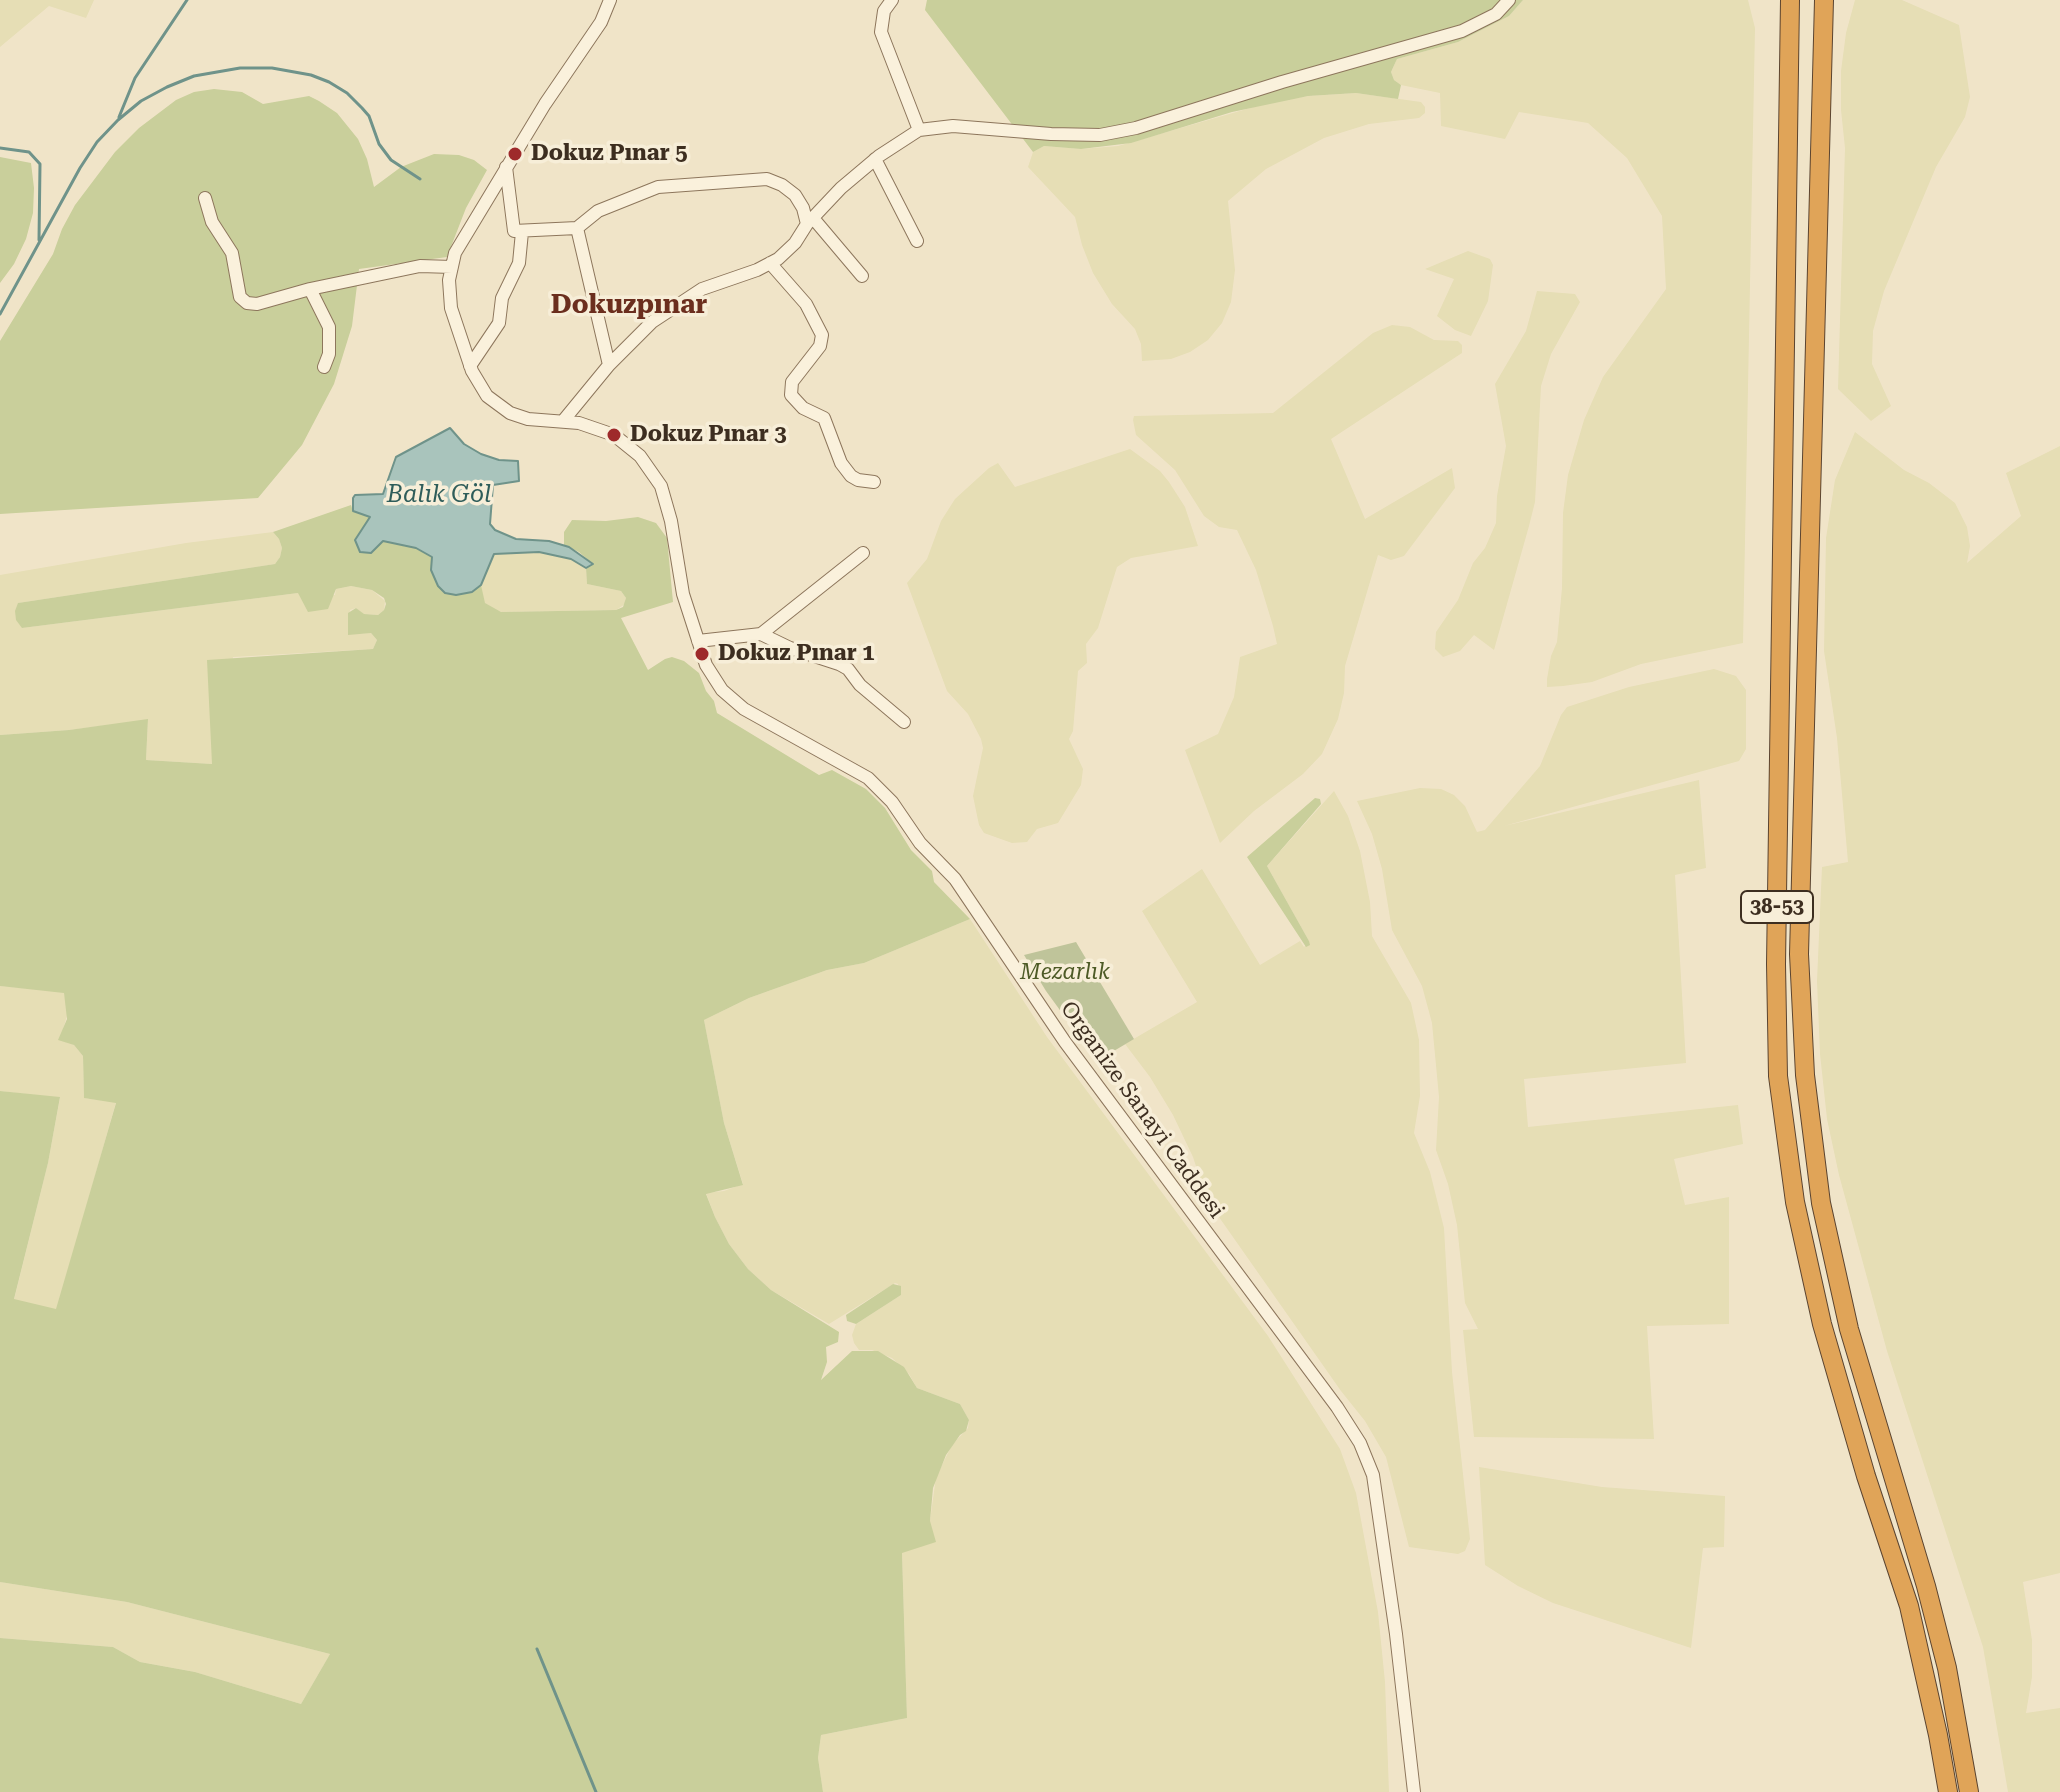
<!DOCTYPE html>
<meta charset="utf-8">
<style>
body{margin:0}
canvas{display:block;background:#f0e4c8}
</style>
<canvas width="2060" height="1792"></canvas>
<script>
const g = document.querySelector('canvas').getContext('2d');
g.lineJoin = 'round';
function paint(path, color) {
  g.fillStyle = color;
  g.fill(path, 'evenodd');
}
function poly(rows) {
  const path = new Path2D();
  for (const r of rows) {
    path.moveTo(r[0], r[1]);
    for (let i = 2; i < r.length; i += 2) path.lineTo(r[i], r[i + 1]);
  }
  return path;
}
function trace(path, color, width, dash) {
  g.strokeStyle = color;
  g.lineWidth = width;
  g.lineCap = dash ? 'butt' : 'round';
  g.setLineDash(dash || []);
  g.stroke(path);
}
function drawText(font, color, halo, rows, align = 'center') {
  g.font = font + ' "Roboto Serif",serif';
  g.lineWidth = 7;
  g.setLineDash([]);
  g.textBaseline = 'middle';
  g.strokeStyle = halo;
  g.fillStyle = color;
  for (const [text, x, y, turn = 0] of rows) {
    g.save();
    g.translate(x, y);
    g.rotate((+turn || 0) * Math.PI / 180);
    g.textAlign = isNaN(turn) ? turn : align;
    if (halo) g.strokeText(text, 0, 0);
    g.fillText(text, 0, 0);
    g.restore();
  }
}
const farmland = poly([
 [0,0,94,0,86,18,49,6,0,47],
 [1523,0,1748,0,1755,28,1743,643,1641,664,1592,682,1563,686,1547,687,1547,679,1551,656,1557,642,1562,588,1563,513,1568,475,1584,420,1603,377,1666,289,1662,216,1627,158,1588,123,1519,112,1505,139,1441,126,1440,93,1401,85,1394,80,1391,72,1397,59,1458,42,1509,16],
 [1855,0,1902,0,1959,25,1970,97,1965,117,1936,167,1884,291,1873,331,1872,364,1891,406,1871,421,1838,389,1845,148,1841,110,1841,71,1846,33],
 [1356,93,1421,102,1425,107,1425,113,1419,118,1369,124,1324,138,1266,169,1228,201,1235,270,1231,302,1222,323,1208,340,1190,352,1171,359,1142,361,1141,344,1135,329,1112,304,1093,273,1082,245,1075,217,1028,167,1033,152,1044,146,1081,149,1118,146,1271,102,1308,96],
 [1468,251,1490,259,1493,265,1488,301,1471,336,1455,330,1437,316,1454,279,1425,269],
 [1537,291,1575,294,1580,302,1551,354,1541,386,1535,502,1529,526,1494,650,1474,635,1460,651,1443,657,1435,649,1436,632,1458,600,1473,563,1485,548,1496,523,1497,496,1506,446,1495,384,1526,331],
 [1392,325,1410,327,1434,340,1458,341,1462,345,1462,353,1331,439,1365,519,1452,468,1455,488,1404,556,1391,560,1378,555,1345,666,1344,693,1338,719,1322,754,1303,774,1254,811,1220,843,1185,750,1218,734,1234,697,1240,657,1277,644,1273,626,1256,570,1237,530,1219,527,1204,516,1175,470,1136,435,1133,420,1134,416,1273,413,1373,333],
 [1855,432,1904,470,1929,483,1955,503,1967,527,1970,546,1967,563,2021,516,2006,473,2060,446,2060,1573,2023,1582,2032,1640,2032,1677,2026,1713,2060,1708,2060,1792,2008,1792,1983,1647,1887,1351,1839,1175,1827,1119,1820,1054,1817,981,1822,867,1848,862,1837,738,1824,651,1826,538,1835,480],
 [1130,449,1160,471,1169,482,1185,507,1198,546,1131,558,1117,567,1098,628,1086,644,1087,663,1078,671,1073,731,1069,739,1083,769,1081,785,1058,823,1037,829,1027,842,1012,843,984,833,979,825,973,796,983,748,981,739,968,714,947,691,907,583,927,559,941,521,955,499,989,468,998,463,1015,487],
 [273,532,279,539,282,548,280,557,275,564,18,603,22,628,298,593,335,595,336,589,351,586,372,590,385,601,384,610,378,615,363,614,356,608,350,610,348,634,371,633,377,640,373,649,233,657,212,764,146,760,148,720,69,730,0,735,0,575,186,543],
 [539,552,571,559,581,564,586,568,587,584,621,591,626,598,625,604,616,610,501,612,488,607,482,599,481,585,494,554],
 [1714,669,1736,676,1746,690,1746,749,1739,761,1504,826,1699,780,1706,868,1675,875,1686,1063,1524,1079,1528,1127,1738,1105,1743,1144,1674,1159,1685,1205,1729,1197,1729,1324,1647,1326,1654,1439,1474,1437,1463,1330,1478,1329,1465,1303,1457,1225,1448,1184,1436,1150,1439,1097,1432,1023,1422,986,1392,930,1382,869,1372,834,1357,801,1420,788,1441,789,1454,795,1465,806,1477,832,1485,830,1540,766,1561,715,1567,707,1629,687],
 [1334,791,1348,816,1360,851,1370,902,1372,936,1411,1003,1419,1040,1420,1096,1414,1133,1430,1172,1444,1228,1452,1372,1470,1539,1465,1551,1458,1554,1409,1547,1386,1457,1365,1421,1341,1391,1207,1200,1193,1157,1173,1115,1150,1077,1125,1044,1197,1002,1142,911,1202,869,1260,965,1300,941,1304,947,1309,941,1267,866],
 [970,919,1047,1037,1268,1336,1340,1449,1356,1493,1378,1612,1385,1682,1389,1792,823,1792,818,1758,821,1735,907,1718,902,1552,930,1521,936,1477,952,1445,968,1428,969,1420,960,1404,917,1388,909,1374,892,1358,872,1350,859,1350,854,1343,852,1335,856,1324,901,1295,898,1284,895,1283,829,1324,771,1290,748,1269,729,1244,715,1217,706,1193,724,1191,743,1184,724,1123,704,1020,749,998,827,970,864,963],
 [0,986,64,992,68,1012,62,1033,64,1040,74,1045,83,1056,84,1098,116,1102,57,1310,14,1300,48,1163,60,1098,0,1091],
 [1479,1467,1602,1487,1725,1496,1724,1547,1703,1548,1691,1648,1553,1603,1518,1586,1485,1565],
 [0,1582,127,1602,330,1654,301,1704,195,1672,140,1662,113,1647,0,1638]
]);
const green = poly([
 [927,0,1523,0,1509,16,1458,42,1397,59,1391,72,1394,80,1401,85,1398,99,1356,93,1308,96,1232,112,1131,143,1081,149,1044,146,1033,152,925,10],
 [214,89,242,92,263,104,309,96,319,101,337,113,358,139,367,159,374,187,401,167,434,154,459,155,474,160,487,170,466,208,447,257,359,269,352,326,334,384,302,445,258,498,0,514,0,341,53,254,62,229,75,205,115,152,139,128,176,100,194,92],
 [0,157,31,163,34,188,33,213,26,239,14,264,0,283],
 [351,505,353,511,370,517,358,549,360,552,371,553,383,541,416,548,432,557,433,576,445,593,472,592,481,585,485,603,501,612,616,610,623,607,626,598,621,591,587,584,586,568,593,564,579,552,564,545,564,532,572,520,606,521,638,517,656,523,667,538,673,602,621,618,648,670,665,659,672,657,684,661,699,673,706,691,714,701,717,713,819,775,832,770,866,789,885,808,911,850,932,871,934,882,970,919,864,963,827,970,749,998,704,1020,724,1123,743,1185,706,1194,715,1217,729,1244,748,1269,771,1290,839,1332,838,1342,826,1347,827,1362,821,1380,852,1351,878,1351,904,1367,917,1388,960,1404,969,1420,966,1431,960,1435,946,1455,933,1488,930,1521,936,1542,902,1553,907,1718,821,1735,818,1758,823,1792,0,1792,0,1638,113,1647,140,1662,195,1672,301,1704,330,1654,127,1602,0,1582,0,1091,60,1097,48,1163,14,1299,56,1309,116,1103,84,1098,83,1056,74,1045,58,1040,67,1019,64,993,0,986,0,735,69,730,148,719,146,760,212,764,207,660,373,649,377,640,371,633,348,635,348,613,356,608,364,614,378,615,384,610,386,604,384,598,372,590,351,586,336,589,328,609,308,612,298,593,22,628,16,620,15,611,18,603,275,564,280,557,282,548,279,539,273,532],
 [1315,798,1320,799,1321,804,1267,866,1309,941,1310,945,1306,947,1247,857],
 [893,1284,901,1286,901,1295,856,1324,847,1321,846,1315]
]);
const cemetery = poly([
 [1076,942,1134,1039,1097,1061,1046,991,1024,955]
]);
const water = poly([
 [450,428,464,444,481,454,499,460,518,461,519,481,493,485,490,524,495,530,516,539,549,541,569,547,593,564,586,568,571,559,539,552,494,554,481,585,472,592,456,595,445,593,438,586,431,570,432,557,416,548,383,541,371,553,360,552,355,540,370,517,353,511,353,498,355,495,383,494,396,457,450,428]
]);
const stream = poly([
 [119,117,135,78,187,0],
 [0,148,29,152,40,164,39,240],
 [0,314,80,168,97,142,118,120,141,101,167,87,194,76,240,68,272,68,311,75,329,82,347,93,362,108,369,116,379,144,391,160,420,179],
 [537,1649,596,1792]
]);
const minor = poly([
 [610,0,601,22,545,104,455,253,449,280,451,308,472,371,487,396,510,413,528,419,579,423,614,435,640,456,661,486,671,521,683,594,706,665,722,690,744,709,868,778,892,802,920,843,955,879,1065,1042,1337,1407,1360,1443,1373,1475,1396,1634,1414,1792],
 [892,0,884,11,881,32,919,130],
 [875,159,917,241],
 [506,167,514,231,577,228,598,211,658,187,767,179,782,185,795,195,803,208,807,224],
 [205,198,212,222,232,253,240,297,247,303,257,304,310,289,420,266,452,267],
 [813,218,862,276],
 [577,228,609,365],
 [770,263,806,304,822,335,820,346,792,382,791,395,803,408,824,418,841,463,851,476,858,480,874,482],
 [310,289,329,327,329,354,324,367],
 [470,366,499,323,502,298,519,263,522,232],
 [563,421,609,365,652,322,702,289,757,270,778,259,795,243,807,224,841,188,879,156,919,130,953,126,1051,134,1100,135,1136,128,1282,82,1462,31,1496,14,1509,0],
 [761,634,863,553],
 [698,641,761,634,790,648,839,664,848,669,860,685,904,722]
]);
const highway = poly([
 [1790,0,1776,964,1778,1076,1795,1202,1822,1324,1866,1476,1909,1606,1938,1735,1948,1792],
 [1824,0,1799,954,1805,1075,1821,1203,1849,1329,1926,1586,1947,1668,1969,1792]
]);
const markers = [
 [515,154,8,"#9e2a2b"],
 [614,435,8,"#9e2a2b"],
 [702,654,8,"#9e2a2b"]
];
const shields = [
 [1777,907,72]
];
const shieldNames = [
 ["38-53",1777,907]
];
const poiNames = [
 ["Dokuz Pınar 5",531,154],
 ["Dokuz Pınar 3",630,435],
 ["Dokuz Pınar 1",718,654]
];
const parkNames = [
 ["Mezarlık",1065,973]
];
const streetNames = [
 ["Organize Sanayi Caddesi",1142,1110,54]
];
const waterNames = [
 ["Balık Göl",439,495]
];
const quarterNames = [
 ["Dokuzpınar",629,305]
];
paint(farmland, '#e6deb5');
paint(green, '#c9cf9b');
paint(cemetery, '#bfc49a');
paint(water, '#a9c4bc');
trace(water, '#6f938a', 2);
trace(stream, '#6f938a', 3);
trace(minor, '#8d765c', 14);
trace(highway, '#5b4430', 20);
trace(minor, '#faf1dc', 12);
trace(highway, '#e0a458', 18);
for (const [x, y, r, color] of markers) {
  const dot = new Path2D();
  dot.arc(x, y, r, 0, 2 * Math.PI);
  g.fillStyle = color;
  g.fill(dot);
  trace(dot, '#f7eed8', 3);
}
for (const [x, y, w] of shields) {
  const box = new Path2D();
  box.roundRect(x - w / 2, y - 16, w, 32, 6);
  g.fillStyle = '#f7eed8';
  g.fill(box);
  trace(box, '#3d2e20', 2);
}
drawText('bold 20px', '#3d2e20', null, shieldNames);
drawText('bold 22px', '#3d2e20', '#f7eed8', poiNames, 'left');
drawText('italic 22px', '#4d5a26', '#f7eed8', parkNames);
drawText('22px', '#3d2e20', '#f7eed8', streetNames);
drawText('italic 24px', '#2f5d5a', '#f7eed8', waterNames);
drawText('bold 26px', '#6b2e1e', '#f7eed8', quarterNames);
</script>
